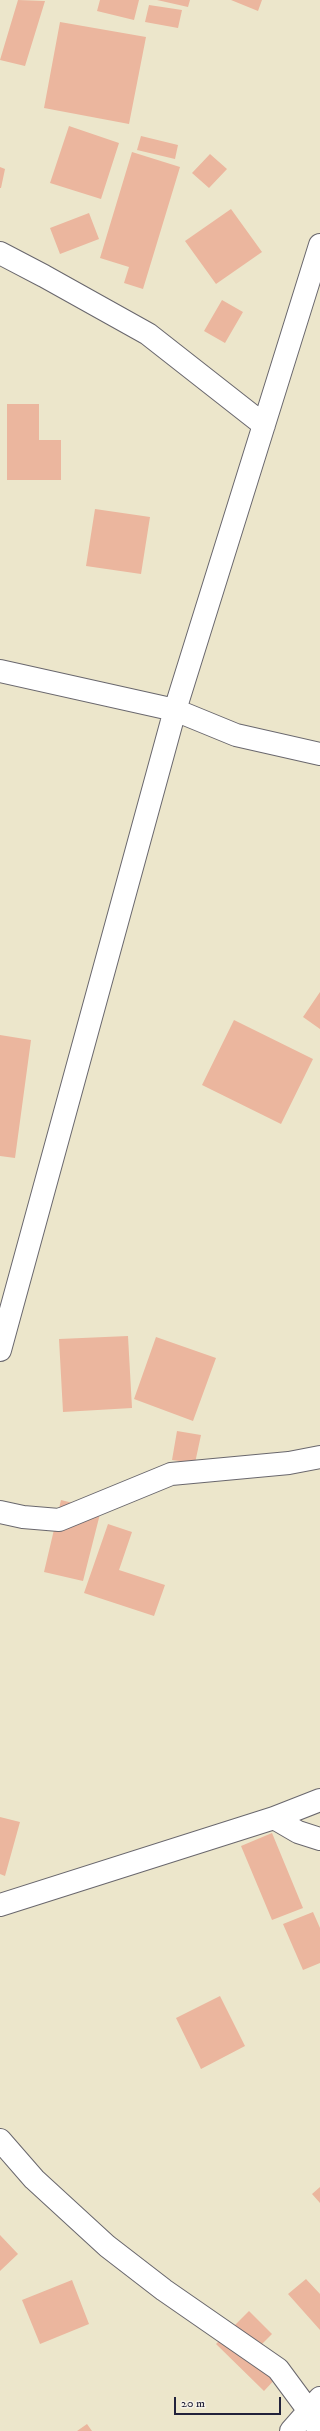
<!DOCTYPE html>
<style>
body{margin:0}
#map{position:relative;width:320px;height:2431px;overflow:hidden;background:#ece6cb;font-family:"IM FELL DW Pica",serif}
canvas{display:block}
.scale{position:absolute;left:174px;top:2397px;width:107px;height:18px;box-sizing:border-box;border:2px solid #22223b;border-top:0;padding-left:5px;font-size:12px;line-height:14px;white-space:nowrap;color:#22223b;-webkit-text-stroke:3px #f7f3e8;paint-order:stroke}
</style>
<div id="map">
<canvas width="320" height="2431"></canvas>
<div class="scale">20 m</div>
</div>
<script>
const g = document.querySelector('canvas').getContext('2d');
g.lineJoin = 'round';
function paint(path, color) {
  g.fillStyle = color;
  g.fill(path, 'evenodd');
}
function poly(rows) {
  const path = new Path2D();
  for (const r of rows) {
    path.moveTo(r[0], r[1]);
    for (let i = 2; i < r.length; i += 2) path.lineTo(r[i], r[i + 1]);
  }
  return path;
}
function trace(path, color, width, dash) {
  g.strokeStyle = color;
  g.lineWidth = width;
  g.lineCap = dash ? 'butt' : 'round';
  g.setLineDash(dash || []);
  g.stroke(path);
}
const building = poly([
 [18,0,45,1,25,66,0,60],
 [100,0,139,0,134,20,97,11],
 [157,0,190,0,188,7],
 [231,0,262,0,258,11],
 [149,5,182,10,178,28,145,22],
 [60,22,146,37,129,124,44,108],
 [69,126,119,143,101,199,50,183],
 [141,136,178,145,175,159,137,150],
 [132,152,180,167,143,289,124,283,129,267,100,258],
 [210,154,227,169,209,188,192,173],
 [0,167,5,169,1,188,0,188],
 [231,209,262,252,216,284,185,241],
 [89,213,99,239,60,254,50,228],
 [222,300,243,312,225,343,204,331],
 [7,404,39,404,39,440,61,440,61,480,7,480],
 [95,509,150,517,141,574,86,566],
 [320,992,320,1029,303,1017],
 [234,1020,313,1059,281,1124,202,1085],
 [0,1035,31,1040,15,1158,0,1156],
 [128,1336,132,1408,63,1412,59,1339],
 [156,1337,216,1358,193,1421,134,1399],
 [177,1431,201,1435,195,1463,172,1460],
 [61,1500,101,1510,83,1581,44,1572],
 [108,1524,132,1532,119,1570,165,1585,154,1616,84,1593],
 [0,1817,20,1822,5,1876,0,1874],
 [272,1833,303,1908,272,1920,241,1846],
 [313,1912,320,1928,320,1963,303,1970,283,1924],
 [220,1996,245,2046,201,2069,176,2018],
 [320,2187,320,2203,312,2194],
 [0,2235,18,2254,0,2271],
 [306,2279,320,2294,320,2330,288,2294],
 [72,2280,89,2324,40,2344,22,2300],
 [249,2311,272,2334,253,2353,278,2376,264,2391,216,2344],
 [87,2424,92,2431,77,2431]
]);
const minor = poly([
 [0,253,44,276,148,334,264,425],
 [0,671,175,710,236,735,320,754],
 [0,1350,175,710,320,245],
 [0,1512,23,1517,59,1520,171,1474,289,1463,320,1457],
 [274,1818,298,1832,320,1839],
 [0,1905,274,1818,320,1800],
 [0,2140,34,2179,107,2246,164,2290,278,2369,309,2411,319,2431],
 [291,2431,320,2398]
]);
paint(building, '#ebb69e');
trace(minor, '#69676d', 24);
trace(minor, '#fff', 22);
</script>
